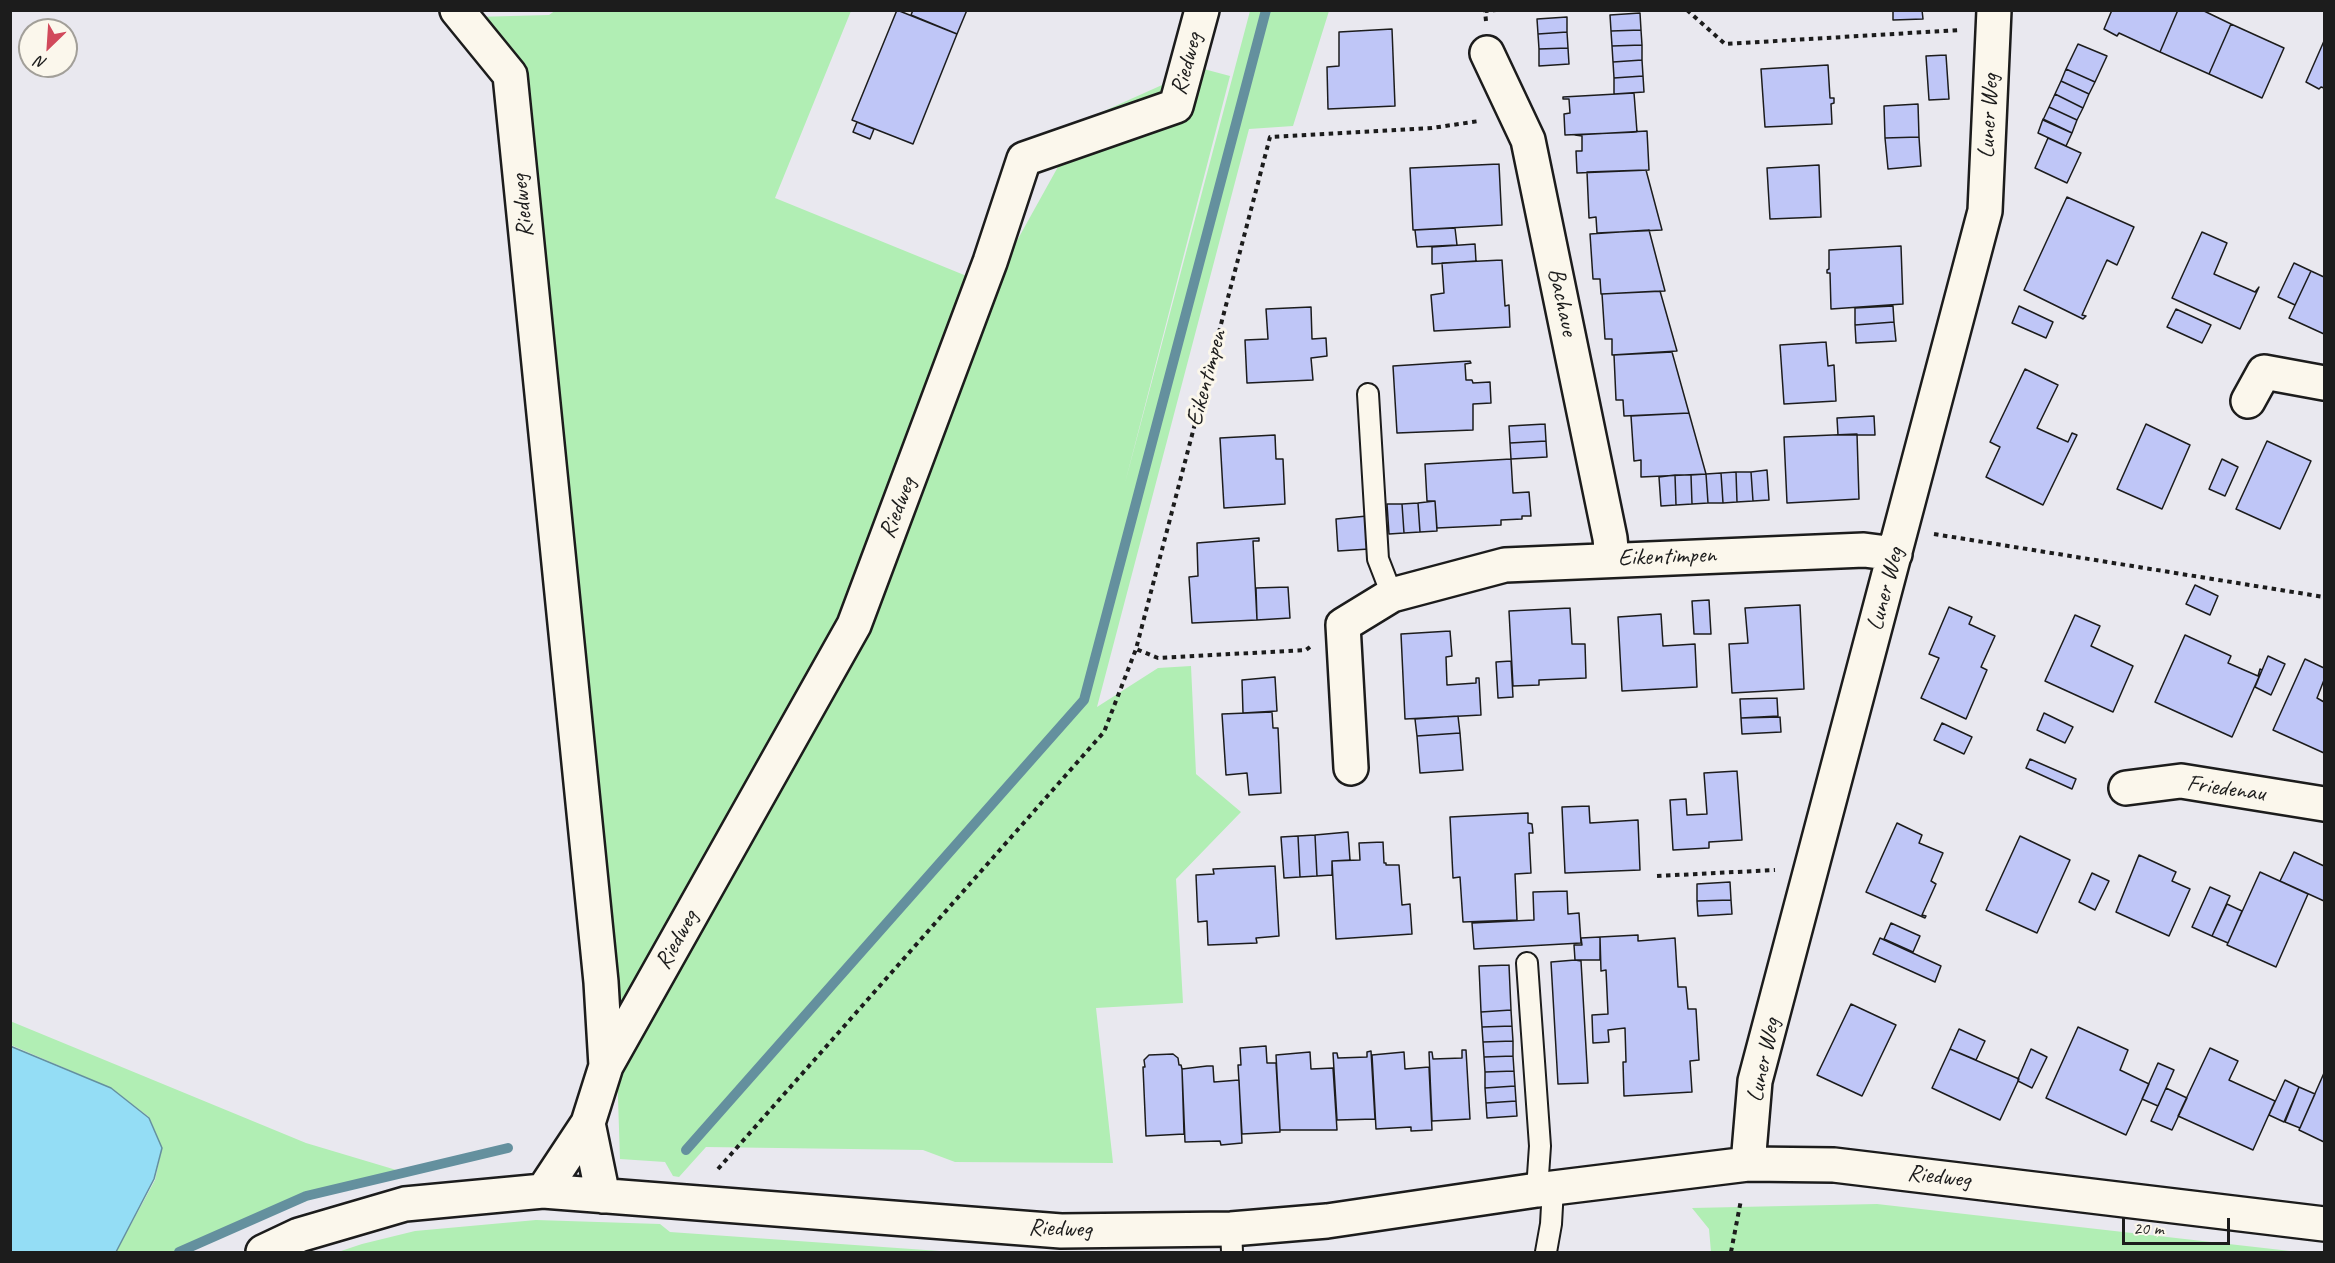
<!DOCTYPE html>
<style>
body{margin:0}
#map{position:relative;width:2335px;height:1263px;overflow:hidden;background:#e9e8ef;font-family:Caveat,sans-serif}
canvas{display:block}
.frame{position:absolute;inset:0;border:12px solid #1c1c1c;pointer-events:none}
.north{position:absolute;left:18px;top:18px;width:60px;height:60px;box-sizing:border-box;background:#fbf7ec;border:2px solid #a29f99;border-radius:50%;rotate:205deg;font-size:16px;font-weight:700;line-height:24px;text-align:center;color:#1c1c1c}
.north::after{content:'';display:block;margin:auto;width:21px;height:27px;background:#d1495b;clip-path:polygon(50% 0,100% 100%,50% 72%,0 100%)}
.scale{position:absolute;left:2122px;top:1218px;width:108px;height:27px;box-sizing:border-box;border:3px solid #1c1c1c;border-top:0;padding-left:8px;font-size:18px;line-height:21px;white-space:nowrap;color:#1c1c1c;-webkit-text-stroke:4px #fbf7ec;paint-order:stroke}
</style>
<div id="map">
<canvas width="2335" height="1263"></canvas>
<div class="frame"></div>
<div class="north">N</div>
<div class="scale">20 m</div>
</div>
<script>
const g = document.querySelector('canvas').getContext('2d');
g.lineJoin = 'round';
function paint(path, color) {
  g.fillStyle = color;
  g.fill(path, 'evenodd');
}
function poly(rows) {
  const path = new Path2D();
  for (const r of rows) {
    path.moveTo(r[0], r[1]);
    for (let i = 2; i < r.length; i += 2) path.lineTo(r[i], r[i + 1]);
  }
  return path;
}
function trace(path, color, width, dash) {
  g.strokeStyle = color;
  g.lineWidth = width;
  g.lineCap = dash ? 'butt' : 'round';
  g.setLineDash(dash || []);
  g.stroke(path);
}
function drawText(font, color, halo, rows, align = 'center') {
  g.font = font + ' Caveat,sans-serif';
  g.lineWidth = 6;
  g.setLineDash([]);
  g.textBaseline = 'middle';
  g.strokeStyle = halo;
  g.fillStyle = color;
  for (const [text, x, y, turn = 0] of rows) {
    g.save();
    g.translate(x, y);
    g.rotate((+turn || 0) * Math.PI / 180);
    g.textAlign = isNaN(turn) ? turn : align;
    if (halo) g.strokeText(text, 0, 0);
    g.fillText(text, 0, 0);
    g.restore();
  }
}
const green = poly([
 [556,10,851,11,775,198,974,279,844,619,615,1026,520,69,474,17,549,15],
 [1250,11,1329,11,1293,126,1249,129,1097,707,1158,668,1191,666,1196,774,1241,812,1176,879,1183,1003,1096,1008,1113,1163,955,1162,923,1150,706,1147,679,1177,673,1176,665,1162,620,1159,617,1068,863,629,1004,264,1084,120,1200,68,1230,76,1125,483],
 [10,1021,306,1143,403,1172,344,1187,290,1207,190,1252,116,1252,155,1180,162,1148,149,1117,111,1088,11,1045],
 [1877,1204,2299,1252,1711,1252,1709,1229,1692,1208],
 [536,1220,660,1224,670,1232,954,1252,338,1252,362,1244,415,1231]
]);
const water = poly([
 [10,1046,111,1088,149,1118,162,1148,154,1179,116,1252,11,1252,10,1046]
]);
const stream = poly([
 [686,1150,1084,700,1266,10],
 [179,1252,306,1196,508,1148]
]);
const building = poly([
 [897,10,957,34,913,144,852,120,897,10],
 [913,10,967,10,957,34,911,15,913,10],
 [1893,10,1922,10,1923,19,1893,20,1893,10],
 [2112,10,2178,10,2160,52,2119,33,2117,36,2104,29,2112,10],
 [2178,10,2202,10,2231,24,2209,74,2160,52,2178,10],
 [1640,13,1641,30,1611,31,1610,15,1640,13],
 [1567,17,1567,32,1538,34,1537,19,1567,17],
 [2231,24,2284,48,2262,98,2209,74,2231,24],
 [1392,29,1395,106,1328,109,1327,67,1339,66,1339,32,1392,29],
 [1641,30,1642,45,1612,46,1611,31,1641,30],
 [1567,32,1568,48,1539,49,1538,34,1567,32],
 [2324,41,2324,88,2321,87,2319,89,2306,82,2324,41],
 [2078,44,2107,56,2095,82,2066,69,2078,44],
 [1642,45,1642,60,1613,62,1612,46,1642,45],
 [1568,48,1569,64,1539,66,1539,49,1568,48],
 [1946,55,1949,99,1929,100,1926,56,1946,55],
 [1642,60,1643,76,1614,78,1613,62,1642,60],
 [1828,65,1830,98,1834,98,1834,103,1831,104,1832,124,1765,127,1761,69,1828,65],
 [2066,69,2095,82,2089,94,2061,81,2066,69],
 [1643,76,1644,92,1614,94,1614,78,1643,76],
 [2061,81,2089,94,2083,108,2055,94,2061,81],
 [1634,93,1637,132,1565,135,1564,114,1570,113,1569,99,1563,99,1563,97,1634,93],
 [2055,94,2083,108,2077,120,2049,107,2055,94],
 [1918,104,1919,137,1885,138,1884,106,1918,104],
 [2049,107,2077,120,2072,133,2043,120,2049,107],
 [2043,119,2072,133,2066,146,2038,133,2043,119],
 [857,122,874,129,870,139,853,132,857,122],
 [1647,131,1649,170,1577,173,1576,151,1582,151,1582,136,1575,135,1647,131],
 [1919,137,1921,166,1888,169,1885,138,1919,137],
 [2048,138,2081,153,2067,183,2035,168,2048,138],
 [1499,164,1502,225,1413,230,1410,168,1499,164],
 [1819,165,1821,217,1770,219,1767,168,1819,165],
 [1646,170,1662,230,1597,233,1596,217,1589,218,1587,172,1646,170],
 [2067,197,2134,227,2117,265,2107,260,2082,315,2086,316,2083,319,2024,290,2067,197],
 [1455,228,1457,245,1417,247,1415,230,1455,228],
 [1649,230,1665,291,1601,294,1600,279,1593,279,1590,234,1649,230],
 [2202,232,2227,243,2214,274,2255,292,2259,287,2240,329,2172,298,2202,232],
 [1475,244,1476,261,1432,264,1432,247,1475,244],
 [1901,246,1903,304,1831,309,1830,273,1827,273,1827,270,1829,269,1829,250,1901,246],
 [1502,260,1505,306,1509,305,1510,327,1434,331,1431,295,1444,293,1442,263,1502,260],
 [2294,263,2311,271,2295,305,2278,297,2294,263],
 [2311,271,2324,277,2324,334,2289,318,2311,271],
 [1660,291,1677,351,1612,355,1612,339,1605,339,1602,294,1660,291],
 [1893,306,1894,322,1855,325,1855,308,1893,306],
 [2019,306,2053,322,2046,338,2012,323,2019,306],
 [1311,307,1312,339,1326,338,1327,356,1311,358,1313,380,1247,383,1245,340,1268,339,1266,309,1311,307],
 [2176,309,2211,325,2202,343,2167,327,2176,309],
 [1894,322,1896,341,1856,343,1855,325,1894,322],
 [1826,342,1828,366,1834,365,1836,401,1784,404,1780,345,1826,342],
 [1672,352,1689,413,1624,416,1623,400,1616,400,1614,355,1672,352],
 [1470,361,1471,363,1465,364,1466,380,1472,380,1473,383,1490,382,1491,403,1473,404,1473,430,1397,433,1393,366,1470,361],
 [2025,369,2058,385,2037,428,2068,442,2072,433,2077,435,2043,505,1986,477,2000,447,1990,442,2025,369],
 [1689,413,1706,474,1641,477,1641,460,1634,461,1631,416,1689,413],
 [1874,416,1875,435,1838,435,1837,418,1874,416],
 [1545,424,1546,441,1510,443,1509,426,1545,424],
 [2146,424,2190,445,2162,509,2117,489,2146,424],
 [1857,434,1859,499,1787,503,1784,437,1857,434],
 [1275,435,1276,459,1283,459,1285,504,1224,508,1220,438,1275,435],
 [1546,441,1547,457,1511,459,1510,443,1546,441],
 [2267,441,2311,461,2280,529,2236,509,2267,441],
 [1511,459,1513,493,1529,492,1531,516,1522,516,1522,519,1501,520,1501,525,1437,528,1435,501,1427,501,1425,464,1511,459],
 [2222,459,2238,467,2225,496,2209,489,2222,459],
 [1767,470,1769,500,1753,501,1751,472,1767,470],
 [1736,472,1737,502,1723,503,1721,473,1736,472],
 [1736,472,1751,472,1753,501,1737,502,1736,472],
 [1721,473,1723,503,1708,503,1706,474,1721,473],
 [1706,474,1708,503,1692,504,1691,475,1706,474],
 [1675,475,1691,475,1692,504,1676,505,1675,475],
 [1675,475,1676,505,1661,506,1659,477,1675,475],
 [1435,501,1437,531,1420,532,1418,503,1435,501],
 [1418,503,1420,532,1404,533,1402,504,1418,503],
 [1387,504,1402,504,1404,533,1389,534,1387,504],
 [1367,516,1369,549,1338,551,1336,519,1367,516],
 [1259,538,1259,541,1253,541,1257,620,1192,623,1189,577,1198,576,1197,543,1259,538],
 [2195,585,2218,596,2210,615,2186,604,2195,585],
 [1288,587,1290,618,1257,620,1256,588,1288,587],
 [1709,600,1711,634,1694,634,1692,601,1709,600],
 [1800,605,1804,689,1732,693,1729,644,1748,643,1745,608,1800,605],
 [1949,607,1972,617,1969,624,1995,636,1981,667,1987,670,1966,719,1921,698,1939,658,1929,654,1949,607],
 [1570,608,1572,644,1585,644,1586,678,1539,680,1539,685,1513,686,1509,611,1570,608],
 [1661,614,1663,646,1695,644,1697,687,1622,691,1618,617,1661,614],
 [2075,615,2100,626,2091,646,2133,666,2113,712,2045,681,2075,615],
 [1450,631,1452,656,1446,657,1447,685,1476,683,1476,678,1479,678,1481,715,1405,719,1401,634,1450,631],
 [2185,635,2231,656,2228,663,2258,676,2260,669,2262,670,2232,737,2155,702,2185,635],
 [2268,656,2285,664,2271,695,2255,687,2268,656],
 [2305,659,2324,668,2324,680,2317,698,2324,702,2324,753,2273,730,2305,659],
 [1511,661,1513,697,1498,698,1496,662,1511,661],
 [1275,677,1277,711,1243,713,1242,680,1275,677],
 [1777,698,1778,716,1741,718,1740,699,1777,698],
 [1272,712,1273,728,1278,728,1281,793,1249,795,1247,773,1226,775,1222,714,1272,712],
 [2044,713,2073,727,2065,743,2037,730,2044,713],
 [1458,716,1460,733,1417,736,1415,719,1458,716],
 [1780,717,1781,732,1742,734,1741,718,1780,717],
 [1942,723,1972,737,1964,754,1934,740,1942,723],
 [1460,733,1463,770,1420,773,1417,736,1460,733],
 [2030,759,2076,779,2072,789,2026,768,2030,759],
 [1737,771,1742,840,1709,842,1709,848,1673,850,1670,800,1686,799,1687,815,1707,814,1704,773,1737,771],
 [1589,806,1590,823,1638,820,1640,870,1565,873,1562,807,1589,806],
 [1528,813,1528,823,1532,824,1533,833,1529,833,1531,873,1515,874,1517,920,1463,922,1460,877,1453,878,1450,817,1528,813],
 [1897,823,1922,835,1919,843,1943,853,1931,881,1936,884,1922,915,1926,916,1925,918,1866,892,1897,823],
 [1348,832,1350,860,1332,861,1332,875,1317,876,1315,835,1348,832],
 [1315,835,1317,876,1300,877,1298,836,1315,835],
 [1298,836,1300,877,1284,878,1281,837,1298,836],
 [2020,836,2070,860,2037,933,1986,910,2020,836],
 [1383,842,1384,863,1386,863,1386,865,1399,865,1402,905,1410,904,1412,934,1336,939,1332,861,1360,860,1359,843,1383,842],
 [2294,852,2324,866,2324,901,2280,881,2294,852],
 [2139,855,2176,872,2172,881,2190,889,2169,936,2116,912,2139,855],
 [1275,866,1279,936,1256,938,1257,943,1208,945,1207,921,1198,922,1196,875,1214,874,1213,869,1275,866],
 [2260,872,2308,894,2276,967,2227,945,2260,872],
 [2092,873,2109,881,2095,910,2079,902,2092,873],
 [1730,882,1731,900,1697,901,1697,884,1730,882],
 [2210,887,2230,896,2212,936,2192,927,2210,887],
 [1567,891,1568,914,1579,913,1581,943,1474,949,1472,923,1534,920,1533,892,1567,891],
 [1731,900,1732,914,1698,916,1697,901,1731,900],
 [2227,904,2242,911,2228,943,2212,936,2227,904],
 [1891,923,1920,936,1913,952,1884,939,1891,923],
 [1638,935,1638,941,1675,938,1678,987,1686,987,1688,1009,1696,1009,1699,1060,1690,1061,1692,1092,1624,1096,1623,1062,1626,1062,1625,1028,1608,1030,1609,1042,1593,1043,1592,1015,1608,1014,1606,970,1601,971,1600,937,1638,935],
 [1600,937,1600,960,1575,960,1574,945,1582,945,1581,938,1600,937],
 [1880,938,1941,966,1935,982,1873,954,1880,938],
 [1575,960,1581,961,1588,1083,1558,1084,1551,962,1575,960],
 [1509,965,1511,1010,1481,1012,1479,966,1509,965],
 [1851,1004,1896,1025,1862,1096,1817,1075,1851,1004],
 [1511,1010,1512,1026,1482,1027,1481,1012,1511,1010],
 [1512,1026,1513,1041,1483,1042,1482,1027,1512,1026],
 [2078,1027,2128,1050,2120,1070,2149,1084,2126,1135,2046,1098,2078,1027],
 [1959,1029,1985,1041,1976,1060,1950,1049,1959,1029],
 [1513,1041,1513,1056,1484,1057,1483,1042,1513,1041],
 [1266,1046,1267,1063,1276,1063,1280,1132,1242,1134,1238,1065,1241,1065,1240,1048,1266,1046],
 [2210,1048,2238,1061,2229,1080,2275,1101,2253,1150,2178,1116,2210,1048],
 [1950,1049,2019,1079,2000,1120,1932,1088,1950,1049],
 [2031,1049,2047,1057,2032,1088,2018,1081,2018,1079,2031,1049],
 [1462,1050,1466,1050,1470,1119,1432,1121,1429,1052,1432,1052,1433,1059,1462,1058,1462,1050],
 [1371,1051,1375,1119,1337,1120,1333,1053,1337,1053,1338,1058,1367,1057,1367,1052,1371,1051],
 [1310,1052,1311,1069,1333,1068,1337,1130,1280,1130,1276,1055,1310,1052],
 [1404,1052,1405,1069,1429,1067,1432,1130,1411,1131,1411,1127,1376,1129,1372,1055,1404,1052],
 [1173,1054,1178,1058,1179,1065,1181,1065,1182,1069,1184,1134,1146,1136,1143,1067,1145,1067,1144,1060,1149,1055,1173,1054],
 [1513,1056,1514,1071,1485,1072,1484,1057,1513,1056],
 [2158,1063,2174,1070,2158,1106,2142,1099,2158,1063],
 [1207,1066,1213,1066,1214,1082,1239,1080,1242,1143,1221,1145,1220,1141,1185,1142,1182,1069,1207,1066],
 [1514,1071,1515,1086,1485,1088,1485,1072,1514,1071],
 [2324,1073,2324,1142,2299,1130,2324,1073],
 [2285,1080,2299,1087,2284,1122,2269,1115,2285,1080],
 [1515,1086,1516,1101,1486,1103,1485,1088,1515,1086],
 [2299,1087,2315,1094,2300,1128,2285,1122,2299,1087],
 [2166,1088,2187,1098,2172,1130,2151,1121,2166,1088],
 [1516,1101,1517,1116,1487,1118,1486,1103,1516,1101]
]);
const path = poly([
 [1687,10,1725,44,1960,30],
 [1486,21,1485,11,1496,10],
 [1934,534,2324,597],
 [1310,647,1306,650,1158,658,1136,649,1270,137,1432,128,1479,121],
 [1657,876,1775,870],
 [718,1169,1104,732,1136,649],
 [1731,1252,1741,1200]
]);
const service = poly([
 [1368,394,1378,559,1392,595],
 [1527,963,1540,1146,1537,1190],
 [1231,1229,1232,1252],
 [1546,1252,1551,1224,1553,1188]
]);
const minor = poly([
 [457,10,510,75,601,982,606,1066],
 [1487,53,1528,140,1610,538,1612,559],
 [2248,401,2264,372,2324,383],
 [1351,768,1343,625,1392,595,1505,565,1864,550,1895,554],
 [2126,788,2181,781,2324,804],
 [588,1123,603,1196],
 [1748,1164,1755,1081,1985,211,1994,10],
 [543,1191,588,1123,606,1066,854,625,990,262,1024,159,1176,106,1202,10],
 [263,1252,299,1235,405,1204,543,1191,1061,1231,1231,1229,1327,1221,1537,1190,1748,1164,1834,1165,2324,1224]
]);
const streetNames = [
 ["Riedweg",1187,64,-75],
 ["Luner Weg",1989,116,-87],
 ["Riedweg",523,206,-96],
 ["Bachaue",1562,302,78],
 ["Eikentimpen",1207,378,-75],
 ["Riedweg",898,508,-69],
 ["Eikentimpen",1667,557,-2],
 ["Luner Weg",1886,589,-75],
 ["Friedenau",2226,789,8],
 ["Riedweg",677,940,-61],
 ["Luner Weg",1764,1060,-78],
 ["Riedweg",1939,1177,7],
 ["Riedweg",1060,1229,2]
];
paint(green, '#b1eeb4');
paint(water, '#94ddf5');
trace(water, '#64909e', 1.5);
trace(stream, '#64909e', 10);
paint(building, '#bfc6f7');
trace(building, '#1c1c1c', 1.5);
trace(service, '#1c1c1c', 24);
trace(minor, '#1c1c1c', 38);
trace(path, '#1c1c1c', 4, [4.5, 4.5]);
trace(service, '#fbf7ec', 20);
trace(minor, '#fbf7ec', 33);
drawText('24px', '#1c1c1c', '#fbf7ec', streetNames);
</script>
